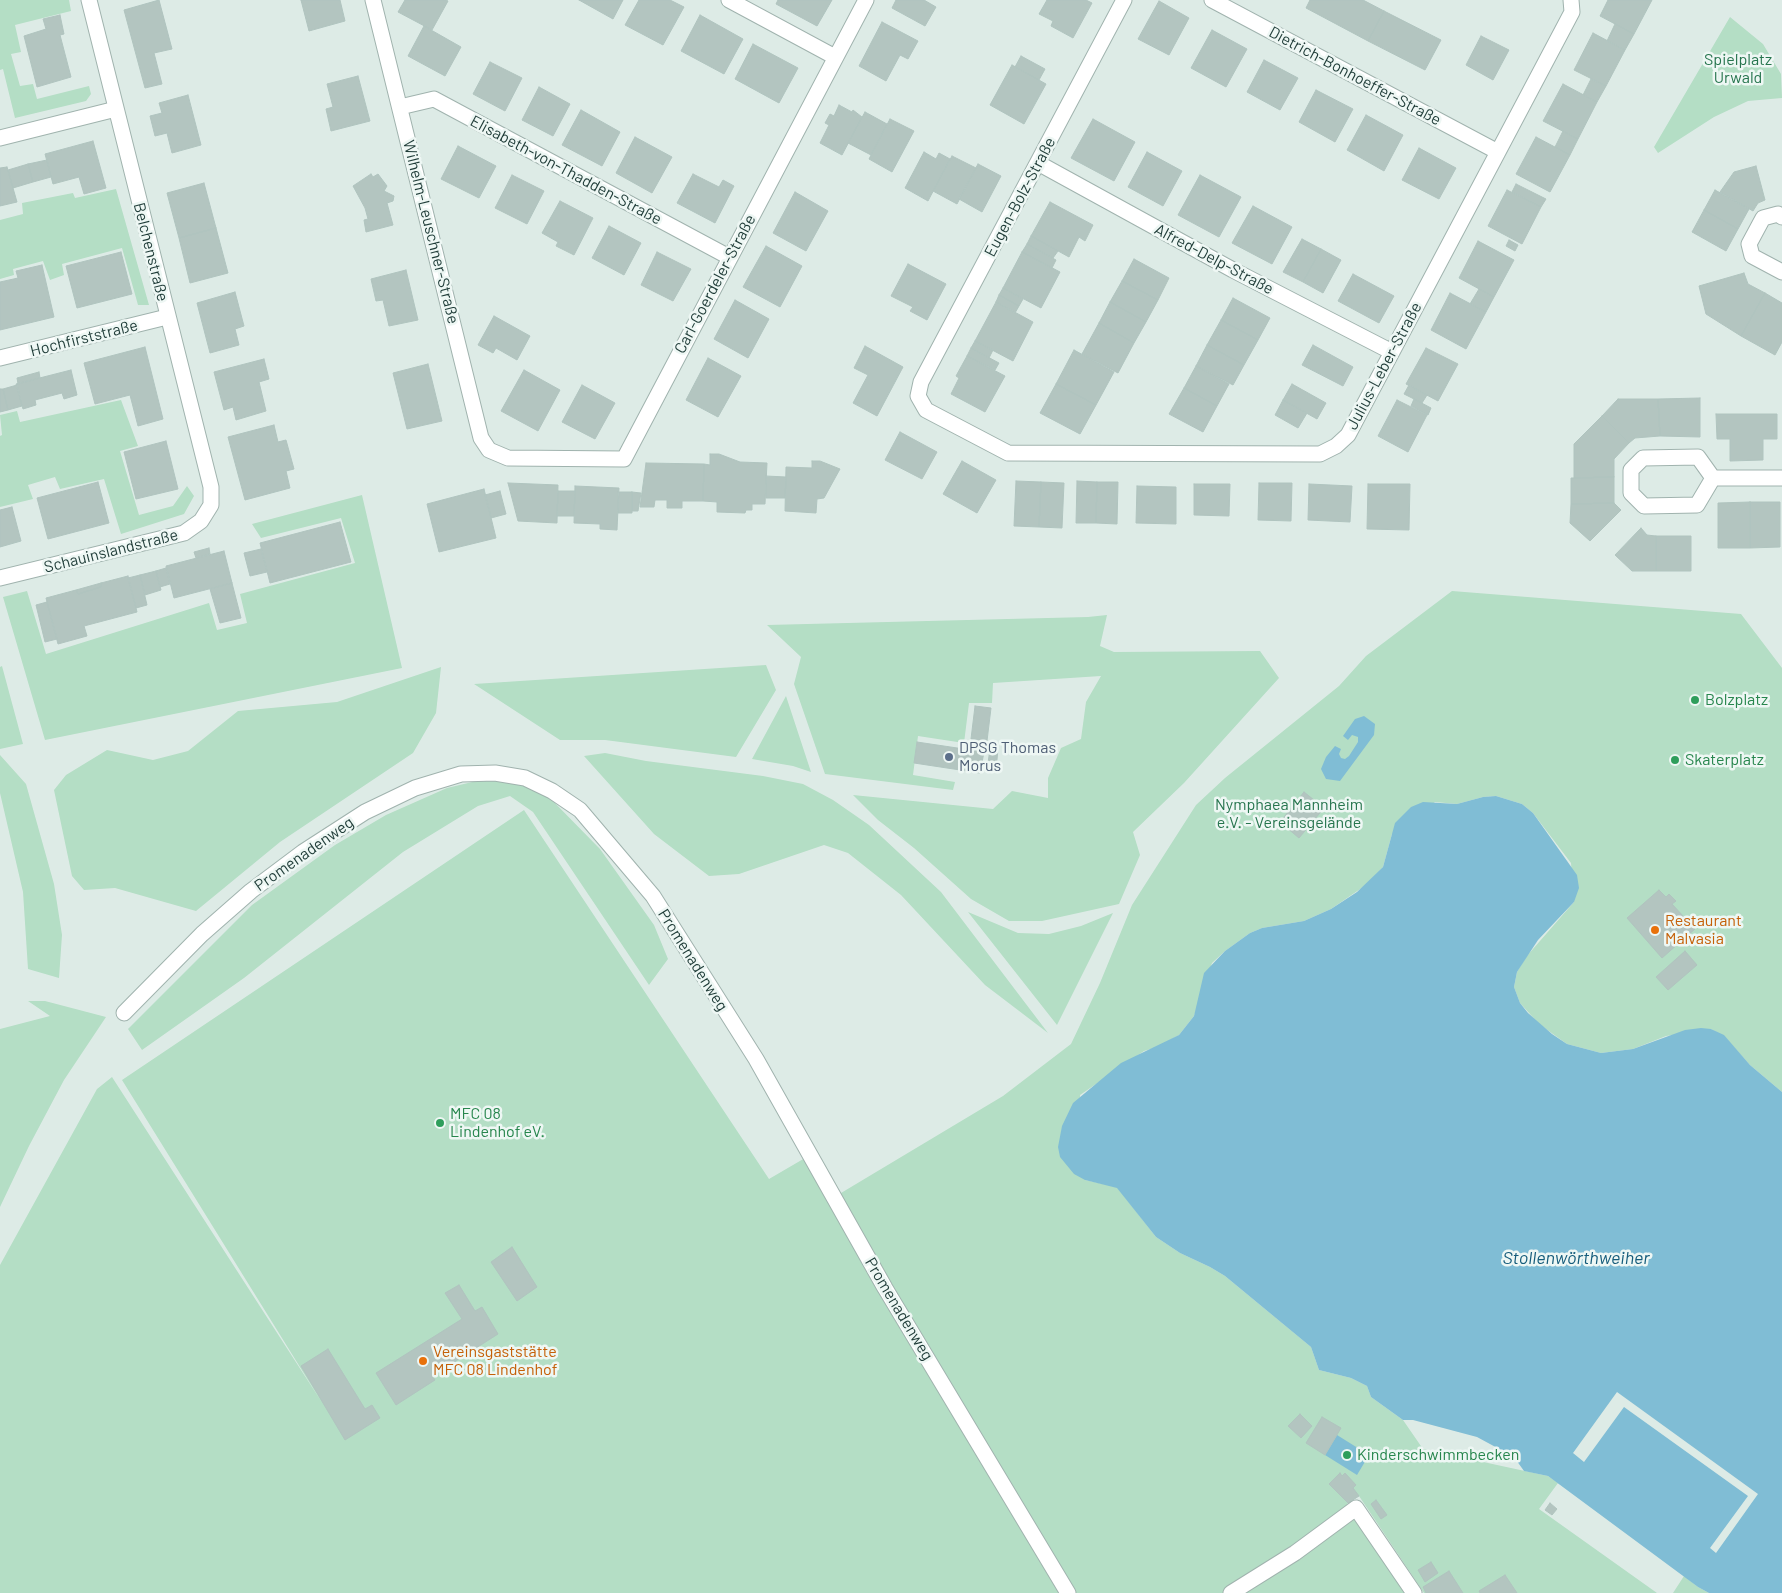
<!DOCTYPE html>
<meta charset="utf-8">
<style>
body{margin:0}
canvas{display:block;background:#ddebe6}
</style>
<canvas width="1782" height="1593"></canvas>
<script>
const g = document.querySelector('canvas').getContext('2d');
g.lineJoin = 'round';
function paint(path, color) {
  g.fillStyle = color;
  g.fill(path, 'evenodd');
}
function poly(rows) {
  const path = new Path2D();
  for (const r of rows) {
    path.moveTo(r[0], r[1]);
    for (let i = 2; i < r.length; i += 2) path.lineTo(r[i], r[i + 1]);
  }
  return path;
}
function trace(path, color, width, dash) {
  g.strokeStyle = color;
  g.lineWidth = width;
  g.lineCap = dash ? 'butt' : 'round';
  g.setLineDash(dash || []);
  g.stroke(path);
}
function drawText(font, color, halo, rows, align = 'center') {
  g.font = font + ' Barlow,sans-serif';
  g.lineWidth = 5;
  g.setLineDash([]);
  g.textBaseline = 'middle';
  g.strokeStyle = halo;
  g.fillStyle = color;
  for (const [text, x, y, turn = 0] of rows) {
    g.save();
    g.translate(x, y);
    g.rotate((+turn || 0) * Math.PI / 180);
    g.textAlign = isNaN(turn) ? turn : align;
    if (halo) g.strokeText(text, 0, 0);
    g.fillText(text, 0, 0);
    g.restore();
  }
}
const green = poly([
 [0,0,69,0,71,11,15,25,21,52,11,54,20,86,33,84,37,99,89,86,91,94,86,101,15,118,3,69,0,70],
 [1730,17,1763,44,1781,74,1782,98,1748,101,1714,117,1658,153,1654,147],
 [116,189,149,305,138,305,122,248,62,264,64,275,50,280,43,261,13,269,14,275,0,279,0,220,23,214,22,203,73,193,75,198],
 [121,400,138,446,120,451,139,515,173,506,187,486,194,496,184,514,121,534,104,479,60,489,55,477,28,485,33,499,0,507,0,436,2,435,0,415,17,411,20,422],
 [362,495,402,668,45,740,3,597,27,591,46,654,209,603,217,630,247,623,240,594,355,563,341,518,261,538,252,524],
 [1452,591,1741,614,1782,668,1782,1092,1750,1065,1724,1036,1711,1029,1666,1036,1633,1049,1601,1053,1567,1044,1539,1024,1520,1003,1514,987,1517,972,1526,957,1574,902,1571,863,1533,813,1522,804,1496,796,1483,797,1457,804,1435,802,1392,834,1383,867,1366,885,1331,909,1304,921,1262,928,1250,933,1225,951,1212,963,1194,1016,1179,1035,1157,1047,1144,1051,1080,1095,1085,1180,1117,1187,1156,1237,1180,1253,1210,1267,1225,1276,1299,1337,1311,1347,1319,1370,1351,1378,1367,1386,1371,1397,1403,1420,1423,1449,1548,1476,1558,1483,1539,1509,1657,1593,1424,1593,1359,1496,1347,1504,1408,1593,0,1593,0,1265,97,1089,112,1077,321,1401,122,1080,524,810,769,1179,805,1158,831,1199,1003,1096,1071,1044,1100,983,1132,905,1196,805,1225,778,1339,686,1366,656],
 [1107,615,1100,646,1114,652,1260,651,1279,678,1184,783,1133,832,1140,855,1119,904,1042,921,1009,921,971,899,914,848,878,820,853,795,993,809,1012,791,1048,798,1048,778,1061,748,1081,739,1086,702,1101,676,993,683,992,703,969,703,964,743,918,736,913,775,955,782,953,790,825,774,794,684,801,657,767,625,1088,617],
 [766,665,776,690,736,757,605,740,560,740,474,684],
 [2,666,23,744,0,749,0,667],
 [441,667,436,713,413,753,280,842,196,911,115,888,84,890,72,876,54,790,66,775,107,750,153,760,188,751,238,711,337,702],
 [786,696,811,772,793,766,752,759],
 [605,753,646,761,763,776,803,784,833,800,869,825,941,892,1048,1033,985,985,901,895,848,853,824,845,739,874,709,876,654,834,584,756],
 [0,755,26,784,54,884,62,935,59,978,28,969,23,892,0,793],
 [489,778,528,784,548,796,600,849,654,925,668,959,649,985,533,812,510,796,478,806,403,852,244,978,142,1050,128,1029,252,905,335,845,386,815,447,788],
 [968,912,1018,933,1049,934,1081,926,1113,913,1057,1025],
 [28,1001,45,1001,106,1017,64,1080,29,1146,0,1207,0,1029,50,1016],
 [1684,1576,1698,1587,1709,1593,1673,1593]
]);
const water = poly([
 [1364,716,1375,724,1374,735,1340,781,1326,779,1321,769,1326,757,1335,746,1341,749,1339,754,1341,758,1345,759,1349,756,1358,742,1358,737,1352,735,1348,740,1343,736,1355,719],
 [1496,796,1522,804,1533,813,1577,875,1579,888,1574,902,1538,940,1517,972,1514,987,1520,1003,1528,1013,1552,1034,1567,1044,1601,1053,1633,1049,1685,1030,1701,1028,1711,1029,1724,1035,1750,1065,1782,1092,1782,1593,1709,1593,1698,1587,1548,1476,1524,1471,1514,1457,1477,1437,1413,1420,1403,1420,1371,1397,1367,1386,1351,1378,1319,1370,1311,1347,1225,1276,1210,1267,1180,1253,1156,1237,1117,1188,1085,1180,1074,1174,1060,1157,1058,1147,1062,1126,1073,1103,1121,1063,1179,1035,1194,1016,1204,973,1225,951,1250,933,1262,928,1304,921,1331,909,1357,892,1383,867,1395,823,1411,807,1423,802,1457,804,1483,797],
 [1337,1435,1369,1455,1357,1475,1325,1455]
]);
const pier = poly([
 [1617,1392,1758,1494,1716,1553,1710,1548,1748,1496,1624,1407,1584,1462,1573,1453]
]);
const building = poly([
 [159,0,172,49,154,53,162,84,145,88,124,10,159,0],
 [301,0,340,0,345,21,309,31,301,0],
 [405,0,446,0,448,1,432,30,398,12,405,0],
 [579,0,623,0,613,19,579,0],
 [639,0,670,0,684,7,663,45,625,25,639,0],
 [778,0,832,0,817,26,776,4,778,0],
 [896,0,924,0,936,7,925,26,892,8,896,0],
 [1047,0,1086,0,1092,3,1073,38,1051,26,1053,21,1039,14,1047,0],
 [1310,0,1363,0,1384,11,1368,41,1306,8,1310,0],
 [1608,0,1652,0,1634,34,1600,16,1608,0],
 [1159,1,1189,18,1169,55,1138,39,1159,1],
 [1384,11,1441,40,1425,70,1368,41,1384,11],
 [60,15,64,34,60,35,71,77,37,87,24,36,46,29,43,19,60,15],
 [700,15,743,39,724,74,681,51,700,15],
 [882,22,918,41,908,59,900,55,886,81,859,66,882,22],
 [1615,24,1634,34,1625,50,1607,41,1615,24],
 [424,26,461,47,445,76,408,56,424,26],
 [1212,30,1247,49,1226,87,1191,68,1212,30],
 [1593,33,1625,50,1606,86,1574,70,1593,33],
 [1481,36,1509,50,1493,80,1466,65,1481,36],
 [753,44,798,68,779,103,735,79,753,44],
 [1021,56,1045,69,1039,80,1015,67,1021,56],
 [1264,60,1298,78,1280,110,1247,92,1264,60],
 [490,62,522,78,505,111,473,94,490,62],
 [1012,65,1046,84,1024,124,990,105,1012,65],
 [358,76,370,121,331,131,326,109,333,107,327,84,358,76],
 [1591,79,1606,86,1597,102,1583,95,1591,79],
 [1563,84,1597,102,1578,139,1543,121,1563,84],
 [539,87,570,104,553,136,522,120,539,87],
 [1316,90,1353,109,1335,142,1299,122,1316,90],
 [188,95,201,145,172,153,167,133,155,136,150,116,162,113,159,103,188,95],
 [839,105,852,112,853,110,862,117,842,155,820,143,829,125,825,123,830,114,834,116,839,105],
 [581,110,620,132,602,166,562,145,581,110],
 [865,112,887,124,871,155,848,143,865,112],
 [1366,115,1403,135,1384,171,1347,150,1366,115],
 [890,119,914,131,892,172,869,159,890,119],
 [1093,119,1135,142,1114,181,1071,158,1093,119],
 [1563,131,1578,139,1570,155,1555,147,1563,131],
 [635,137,672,157,652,193,616,173,635,137],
 [1536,137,1570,155,1550,192,1516,174,1536,137],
 [93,141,106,188,84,194,79,177,53,184,45,154,93,141],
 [458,146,496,166,479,198,441,179,458,146],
 [1419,148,1456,168,1439,199,1402,180,1419,148],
 [924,152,936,159,939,153,950,159,928,201,905,188,924,152],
 [1147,152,1182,171,1163,206,1128,187,1147,152],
 [952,156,976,168,957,204,933,191,952,156],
 [47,160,51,177,33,182,28,164,47,160],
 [28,164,33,182,13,188,8,170,28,164],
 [978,164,1001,176,982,212,959,199,978,164],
 [1756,166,1765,200,1758,203,1753,211,1720,192,1734,172,1756,166],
 [7,167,17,202,0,206,0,168,7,167],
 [371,174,373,177,378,174,387,186,384,191,394,196,393,201,387,203,393,225,366,232,364,220,368,219,365,208,353,186,371,174],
 [693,174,719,187,723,180,734,186,715,223,677,203,693,174],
 [512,175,544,191,527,224,495,208,512,175],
 [1200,175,1241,197,1219,237,1178,215,1200,175],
 [204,183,216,228,179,238,167,193,204,183],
 [1516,184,1546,199,1541,207,1512,192,1516,184],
 [1507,190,1541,207,1522,244,1488,226,1507,190],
 [1715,190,1749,209,1738,229,1704,210,1715,190],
 [795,192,828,211,806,251,773,233,795,192],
 [560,201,593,218,574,255,556,246,558,242,542,233,560,201],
 [1050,202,1093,225,1085,241,1079,237,1069,257,1031,236,1050,202],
 [1253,206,1292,227,1272,264,1232,243,1253,206],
 [1704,210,1738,229,1726,251,1692,232,1704,210],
 [609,226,641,243,624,275,592,258,609,226],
 [216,228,228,273,190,283,179,238,216,228],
 [1031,236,1058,251,1053,258,1027,244,1031,236],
 [1302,239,1321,249,1303,282,1283,272,1302,239],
 [1509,240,1518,245,1515,251,1506,246,1509,240],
 [1478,241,1514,260,1494,297,1459,278,1478,241],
 [1027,244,1056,260,1052,268,1022,252,1027,244],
 [766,246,802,266,780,307,743,287,766,246],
 [1321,249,1341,260,1323,293,1303,282,1321,249],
 [121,252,132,294,77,308,66,266,121,252],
 [657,252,691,269,673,301,641,285,657,252],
 [1022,252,1060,272,1041,308,1003,288,1022,252],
 [1134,259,1169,278,1158,300,1122,281,1134,259],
 [908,264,946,284,927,320,910,311,913,307,891,296,908,264],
 [42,265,54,317,0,330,0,282,18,278,16,271,42,265],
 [406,270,418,320,389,326,383,300,376,301,371,279,406,270],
 [1744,273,1748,284,1765,293,1741,336,1706,314,1699,286,1744,273],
 [1353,274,1394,296,1379,323,1338,301,1353,274],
 [1122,281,1158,300,1146,322,1110,302,1122,281],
 [1003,288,1023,299,1019,306,999,295,1003,288],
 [1479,289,1494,297,1486,312,1470,304,1479,289],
 [235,292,244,326,235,329,239,345,210,353,197,303,235,292],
 [1450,293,1486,312,1466,349,1431,330,1450,293],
 [1765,293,1782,303,1782,342,1775,355,1741,336,1765,293],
 [999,295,1019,306,1015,313,996,302,999,295],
 [1233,298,1270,318,1258,340,1221,320,1233,298],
 [735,300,769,319,748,358,714,339,735,300],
 [996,302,1033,322,1013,361,975,341,996,302],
 [1110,302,1146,322,1134,343,1099,323,1110,302],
 [494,316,530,336,517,360,496,348,493,353,478,345,494,316],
 [1221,320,1258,340,1244,365,1207,345,1221,320],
 [1099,323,1134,343,1118,373,1082,354,1099,323],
 [975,341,993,350,989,358,971,348,975,341],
 [1207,345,1244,365,1233,385,1196,366,1207,345],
 [1313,345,1353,367,1343,386,1302,365,1313,345],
 [865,346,903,367,877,416,853,403,868,375,854,368,865,346],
 [145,347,163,419,138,426,130,395,95,404,84,363,145,347],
 [971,348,999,363,995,370,967,356,971,348],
 [1426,348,1458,364,1438,401,1406,384,1426,348],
 [1074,350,1114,372,1096,405,1056,384,1074,350],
 [967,356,1005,376,985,412,951,394,959,378,956,376,967,356],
 [708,358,741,376,718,417,686,400,708,358],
 [264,359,269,379,259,382,266,411,236,420,233,407,224,410,214,372,264,359],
 [428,364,442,421,407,429,393,373,428,364],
 [1196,366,1229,384,1217,406,1184,388,1196,366],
 [71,370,77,395,64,399,62,393,35,400,36,405,23,409,16,384,71,370],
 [524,370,560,390,538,431,501,411,524,370],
 [39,372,40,378,18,384,17,378,39,372],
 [1056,384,1096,405,1080,434,1040,413,1056,384],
 [1292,384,1326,403,1317,419,1283,400,1292,384],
 [17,385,22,406,8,410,3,389,17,385],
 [582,385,615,403,595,439,562,422,582,385],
 [1409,385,1427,395,1422,403,1404,394,1409,385],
 [1184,388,1217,406,1203,432,1169,414,1184,388],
 [0,389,3,389,8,410,0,412,0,389],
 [1700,398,1700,437,1660,436,1658,399,1700,398],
 [1414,399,1431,408,1428,415,1411,406,1414,399],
 [1618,399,1658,399,1660,436,1635,438,1629,443,1602,416,1618,399],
 [1283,400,1307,413,1298,428,1275,415,1283,400],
 [1397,400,1427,415,1408,452,1378,436,1397,400],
 [1716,414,1777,414,1777,439,1763,439,1763,460,1730,461,1730,439,1717,439,1716,414],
 [1602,416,1629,443,1614,459,1614,477,1574,478,1574,444,1602,416],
 [274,425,278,442,286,440,294,469,286,471,290,488,245,500,228,437,274,425],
 [900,432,937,452,922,479,885,460,900,432],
 [166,441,178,489,136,499,124,452,166,441],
 [710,454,719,454,740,462,767,463,765,504,752,504,752,510,746,510,745,513,717,512,717,502,703,501,704,464,710,465,710,454],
 [812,461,820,461,840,469,824,498,817,499,816,513,785,511,786,467,812,468,812,461],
 [962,461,996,480,977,513,943,494,962,461],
 [646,463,704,464,703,501,682,501,682,508,667,508,667,500,655,500,654,507,640,507,646,463],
 [766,476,786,477,785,498,766,498,766,476],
 [1614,477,1614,503,1571,504,1571,478,1614,477],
 [1016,481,1041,482,1039,527,1014,526,1016,481],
 [1077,481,1097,482,1096,523,1076,523,1077,481],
 [98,482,109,523,48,539,37,498,98,482],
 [1041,482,1064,483,1062,528,1039,527,1041,482],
 [1097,482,1118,482,1117,524,1096,523,1097,482],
 [508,483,558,485,557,523,518,521,508,483],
 [1259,483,1292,483,1291,521,1258,520,1259,483],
 [1194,484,1230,484,1229,516,1194,515,1194,484],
 [1309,484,1352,486,1350,522,1308,520,1309,484],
 [1368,484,1410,484,1409,530,1367,529,1368,484],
 [575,486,619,488,617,530,600,529,600,524,574,523,575,486],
 [1137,486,1176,487,1176,524,1136,523,1137,486],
 [484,489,496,538,439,552,427,504,484,489],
 [500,491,506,514,491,518,485,495,500,491],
 [558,491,575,491,574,516,557,516,558,491],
 [618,492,632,492,632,513,618,513,618,492],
 [632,492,641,493,638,511,632,511,632,492],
 [1750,502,1780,502,1780,547,1750,548,1750,502],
 [1750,502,1750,548,1718,548,1718,503,1750,502],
 [1614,503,1621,510,1590,541,1570,523,1571,504,1614,503],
 [12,507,21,541,0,547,0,510,12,507],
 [340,522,351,562,270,583,260,543,340,522],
 [1641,528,1647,535,1656,536,1656,571,1632,571,1615,555,1641,528],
 [1656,536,1691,536,1691,571,1656,571,1656,536],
 [209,548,210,554,196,558,194,552,209,548],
 [261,549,267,572,250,576,244,553,261,549],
 [224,551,232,583,174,598,166,566,224,551],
 [166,568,170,584,160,587,156,571,166,568],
 [156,571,161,590,145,595,140,575,156,571],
 [140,575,147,605,136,608,128,578,140,575],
 [128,576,137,612,84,626,87,636,58,644,46,598,76,590,78,594,101,587,101,583,128,576],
 [101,583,101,587,78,594,76,590,101,583],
 [232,583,241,618,220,623,210,589,232,583],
 [47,602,57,639,45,642,36,605,47,602],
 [975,706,991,708,987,741,971,739,975,706],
 [917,742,984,752,980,773,914,763,917,742],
 [990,749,998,749,996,770,987,770,990,749],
 [1304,792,1324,808,1299,838,1280,822,1304,792],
 [1659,890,1666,897,1669,894,1676,901,1672,904,1695,929,1662,958,1627,918,1659,890],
 [1685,951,1697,965,1668,990,1656,977,1685,951],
 [512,1247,537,1287,517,1301,491,1262,512,1247],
 [459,1285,475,1311,482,1307,498,1334,432,1376,435,1380,396,1405,376,1373,462,1319,445,1293,459,1285],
 [328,1349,365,1409,372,1405,380,1418,345,1440,301,1366,328,1349],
 [1300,1414,1312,1426,1301,1438,1288,1426,1300,1414],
 [1322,1417,1341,1428,1325,1455,1306,1443,1322,1417],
 [1340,1473,1342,1476,1345,1473,1356,1485,1353,1488,1359,1496,1348,1503,1329,1484,1340,1473],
 [1376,1500,1387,1515,1381,1519,1371,1504,1376,1500],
 [1550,1503,1557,1509,1552,1515,1545,1510,1550,1503],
 [1431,1562,1438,1573,1425,1582,1418,1570,1431,1562],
 [1449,1571,1463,1593,1426,1593,1423,1587,1449,1571],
 [1505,1575,1517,1593,1480,1593,1479,1591,1505,1575]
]);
const minor = poly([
 [373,0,481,438,489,450,508,458,624,459,866,0],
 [729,0,835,57],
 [1124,0,921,382,918,396,926,410,1008,453,1320,454,1336,446,1348,435,1498,152,1572,12,1571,0],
 [1212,0,1498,152],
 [400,107,434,99,729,257],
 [0,138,116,109],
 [1038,163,1233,270,1392,352],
 [1782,217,1778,214,1763,218,1749,244,1752,256,1782,272],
 [0,358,167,317],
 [1713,478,1697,505,1644,506,1631,493,1631,470,1643,458,1698,457,1713,478,1782,478],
 [0,578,184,533,201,521,211,505,211,487,89,0],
 [124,1013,202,934,251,891,303,852,365,812,415,788,461,774,495,773,525,778,552,791,580,810,653,896,756,1059,885,1288,1068,1593],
 [1231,1593,1295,1553,1356,1508,1414,1593]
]);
const markers = [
 [1695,700,5,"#2e9e5b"],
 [949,757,5,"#5c6f8a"],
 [1675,760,5,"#2e9e5b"],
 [1655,930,5,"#e8710a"],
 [440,1123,5,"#2e9e5b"],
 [423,1361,5,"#e8710a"],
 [1347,1455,5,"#2e9e5b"]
];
const parkNames = [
 ["Spielplatz",1738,60],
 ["Urwald",1738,78],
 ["Nymphaea Mannheim",1289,805],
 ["e.V. - Vereinsgelände",1289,823]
];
const streetNames = [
 ["Dietrich-Bonhoeffer-Straße",1355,76,28],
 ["Elisabeth-von-Thadden-Straße",566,170,28],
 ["Eugen-Bolz-Straße",1020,197,-62],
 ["Wilhelm-Leuschner-Straße",431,232,76],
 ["Belchenstraße",151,252,76],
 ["Alfred-Delp-Straße",1214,259,28],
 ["Carl-Goerdeler-Straße",715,284,-62],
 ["Hochfirststraße",84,338,-14],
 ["Julius-Leber-Straße",1384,366,-62],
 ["Schauinslandstraße",111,551,-14],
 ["Promenadenweg",304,854,-35],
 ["Promenadenweg",693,960,58],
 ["Promenadenweg",899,1309,59]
];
const leisureNames = [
 ["Bolzplatz",1705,700],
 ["Skaterplatz",1685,760],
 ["MFC 08",450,1114],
 ["Lindenhof eV.",450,1132],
 ["Kinderschwimmbecken",1357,1455]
];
const serviceNames = [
 ["DPSG Thomas",959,748],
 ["Morus",959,766]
];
const foodNames = [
 ["Restaurant",1665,921],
 ["Malvasia",1665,939],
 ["Vereinsgaststätte",433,1352],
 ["MFC 08 Lindenhof",433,1370]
];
const waterNames = [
 ["Stollenwörthweiher",1576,1258]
];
paint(green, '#b4dec5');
paint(water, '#80bdd5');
paint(pier, '#ddebe6');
paint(building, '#b3c5c0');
trace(building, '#b0c4bf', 1);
trace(minor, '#a0b3ae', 17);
trace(minor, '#fff', 15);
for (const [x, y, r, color] of markers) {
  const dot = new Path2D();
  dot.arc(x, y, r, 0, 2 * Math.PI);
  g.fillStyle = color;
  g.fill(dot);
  trace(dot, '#eef7f4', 2);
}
drawText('16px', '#26754e', '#eef7f4', parkNames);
drawText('16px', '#1e3b37', '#eef7f4', streetNames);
drawText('16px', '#27864d', '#eef7f4', leisureNames, 'left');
drawText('16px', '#4e5e75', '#eef7f4', serviceNames, 'left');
drawText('16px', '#c56008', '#eef7f4', foodNames, 'left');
drawText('italic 18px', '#155c7b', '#eef7f4', waterNames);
</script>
